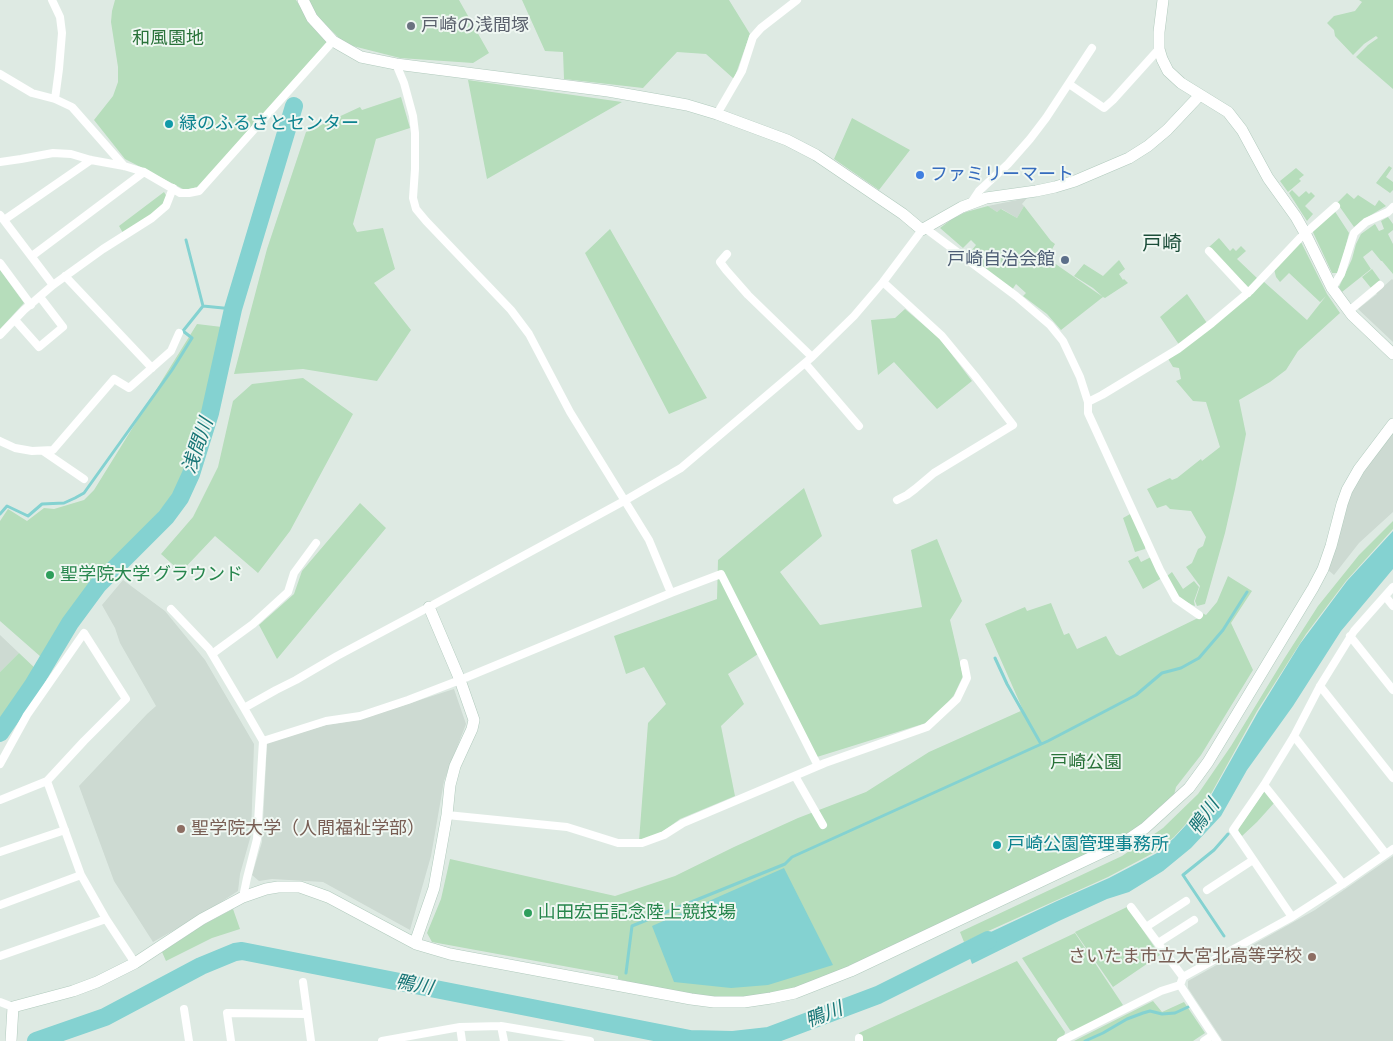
<!DOCTYPE html>
<meta charset="utf-8">
<style>
body{margin:0}
canvas{display:block;background:#deeae3}
</style>
<canvas width="1393" height="1041"></canvas>
<script>
const g = document.querySelector('canvas').getContext('2d');
g.lineJoin = 'round';
function paint(path, color) {
  g.fillStyle = color;
  g.fill(path, 'evenodd');
}
function poly(rows) {
  const path = new Path2D();
  for (const r of rows) {
    path.moveTo(r[0], r[1]);
    for (let i = 2; i < r.length; i += 2) path.lineTo(r[i], r[i + 1]);
  }
  return path;
}
function trace(path, color, width, dash) {
  g.strokeStyle = color;
  g.lineWidth = width;
  g.lineCap = dash ? 'butt' : 'round';
  g.setLineDash(dash || []);
  g.stroke(path);
}
function drawText(font, color, halo, rows, align = 'center') {
  g.font = font + ' "Alegreya Sans","Noto Sans JP",sans-serif';
  g.lineWidth = 4;
  g.setLineDash([]);
  g.textBaseline = 'middle';
  g.strokeStyle = halo;
  g.fillStyle = color;
  for (const [text, x, y, turn = 0] of rows) {
    g.save();
    g.translate(x, y);
    g.rotate((+turn || 0) * Math.PI / 180);
    g.textAlign = isNaN(turn) ? turn : align;
    if (halo) g.strokeText(text, 0, 0);
    g.fillText(text, 0, 0);
    g.restore();
  }
}
const built = poly([
 [1027,198,1022,204,1024,206,1017,218,1002,209,997,212,988,206],
 [1392,279,1393,280,1393,342,1358,309,1377,294,1376,293],
 [1393,432,1393,512,1359,543,1334,575,1328,570,1337,544,1344,514,1354,487,1363,471],
 [123,580,165,611,205,660,254,744,251,835,240,874,238,891,201,915,153,942,114,881,79,786,147,714,156,706,120,643,115,628,102,605],
 [0,635,19,653,0,672],
 [454,689,466,724,444,781,431,856,410,930,323,882,272,879,259,881,252,875,262,842,267,743,326,725,358,720],
 [1393,856,1393,1041,1223,1041,1188,988,1188,981,1315,910]
]);
const green = poly([
 [115,0,296,0,310,23,327,42,198,187,185,190,125,159,94,120,113,96,118,82,118,67,111,22,112,11],
 [309,0,459,0,489,53,473,63,400,58,345,44,316,15],
 [522,0,729,0,750,34,734,79,706,54,677,52,643,88,564,79,563,52,545,51],
 [1359,0,1393,0,1393,89,1356,57,1368,45,1378,38,1376,36,1364,44,1353,55,1335,36,1334,30,1327,23,1334,16,1355,11,1362,2],
 [468,80,622,102,487,179],
 [401,97,410,128,376,139,353,224,357,232,383,228,395,269,374,283,411,330,377,381,303,369,234,374,267,249,306,132,360,107,362,110],
 [852,118,910,150,879,190,834,159],
 [1389,166,1392,168,1386,177,1393,182,1393,190,1390,193,1376,183],
 [1296,168,1304,175,1299,179,1301,181,1288,192,1280,181],
 [1292,190,1299,197,1306,191,1309,194,1311,192,1315,196,1305,206,1313,214,1307,221,1289,193],
 [164,192,167,197,159,210,123,233,119,226],
 [1347,193,1354,199,1358,195,1375,206,1379,200,1386,206,1361,221,1354,227,1337,203],
 [988,206,997,212,1001,209,1017,218,1024,206,1051,241,1055,244,1047,258,1103,297,1093,288,1074,276,1084,264,1103,276,1119,260,1125,269,1119,274,1123,280,1124,279,1128,283,1105,298,1103,297,1061,330,1047,314,1023,296,1026,293,1016,284,1012,290,967,256,976,245,971,240,963,248,940,228,952,219,966,212],
 [1334,210,1349,233,1343,257,1337,273,1332,273,1312,230],
 [1388,217,1393,224,1393,230,1388,234,1393,244,1393,274,1382,261,1381,261,1372,250,1363,257,1371,269,1342,292,1339,287,1352,259,1356,244,1361,234,1375,224,1379,231,1384,229,1381,221],
 [610,229,707,398,669,414,585,253],
 [1219,238,1230,251,1233,248,1236,251,1241,246,1246,251,1237,259,1258,279,1249,288,1209,247],
 [1301,242,1327,294,1340,313,1298,351,1286,370,1270,382,1239,400,1246,434,1235,489,1225,533,1205,604,1197,606,1195,601,1200,586,1186,567,1192,563,1198,549,1203,546,1206,537,1191,511,1170,509,1166,505,1157,508,1147,489,1170,478,1172,480,1177,478,1201,459,1202,461,1220,447,1206,402,1193,401,1176,381,1181,379,1179,368,1173,367,1167,357,1263,281,1307,320,1326,296,1320,302,1289,273,1280,282,1276,277,1274,269],
 [1372,269,1380,280,1371,288,1362,277],
 [0,270,24,303,0,329],
 [1187,294,1207,323,1180,346,1160,317],
 [905,309,940,339,972,381,937,409,894,362,878,375,871,320,895,318],
 [197,324,222,327,199,436,173,495,140,534,86,589,41,657,0,621,0,521,8,509,27,521,44,508,54,509,84,500,94,490],
 [303,378,353,414,290,531,258,573,215,536,181,572,161,554,193,517,218,467,233,401,252,384],
 [804,488,822,536,780,572,820,625,922,607,911,550,937,539,962,601,950,620,963,676,954,695,947,704,926,723,817,757,758,654,728,674,744,704,721,726,735,796,680,819,662,832,639,841,648,723,666,704,644,667,626,674,614,636,717,599,718,560],
 [360,503,386,528,277,659,259,625,294,594,302,571],
 [1132,513,1146,544,1145,549,1135,552,1123,518],
 [1393,521,1393,529,1346,581,1306,634,1257,711,1207,801,1174,837,1157,851,1108,877,964,942,960,932,1122,856,1163,828,1198,794,1231,746,1284,659,1318,606,1359,555],
 [1138,556,1141,562,1151,557,1162,578,1143,589,1128,561],
 [1172,572,1183,589,1194,581,1199,587,1194,601,1195,606,1192,605,1181,599,1177,595,1167,576],
 [1228,576,1252,591,1231,623,1253,670,1201,755,1176,787,1174,795,1143,824,1121,838,913,937,803,987,764,995,732,997,706,996,638,984,618,979,618,976,432,942,427,933,441,899,450,859,615,896,675,876,734,847,798,818,866,792,929,752,1023,710,985,624,1025,607,1027,611,1051,603,1064,635,1069,633,1077,649,1106,636,1116,654,1120,656,1198,618,1202,613,1206,615,1217,602],
 [19,653,37,670,24,693,0,729,0,672],
 [1265,790,1275,802,1257,822,1242,836,1238,832,1239,828],
 [1127,907,1160,955,1113,987,1075,932],
 [233,909,240,929,212,938,166,961,162,952,203,925],
 [1075,933,1123,1005,1076,1031,1073,1031,1070,1030,1022,958],
 [1017,961,1065,1032,1064,1037,1056,1041,862,1041,859,1033],
 [1153,1001,1162,1012,1184,1002,1205,1033,1193,1041,1074,1041]
]);
const water = poly([
 [1393,531,1393,569,1341,631,1293,706,1247,770,1221,816,1191,848,1163,871,1129,892,1107,899,1059,921,972,964,965,944,1057,901,1109,878,1157,853,1174,838,1208,801,1258,712,1300,644,1347,581],
 [784,868,833,965,768,985,731,988,674,982,652,926]
]);
const stream = poly([
 [186,240,203,306],
 [0,514,7,506,28,516,42,504,64,503,75,498,84,493,172,370,192,338,183,331,203,306,233,309],
 [995,658,1007,684,1041,744],
 [1224,936,1183,875,1214,850,1228,834],
 [626,973,632,926,785,864,792,857,1048,741,1136,695,1162,673,1181,668,1199,658,1223,630,1247,592],
 [1085,1041,1103,1033,1127,1019,1143,1013,1150,1011,1162,1014,1175,1013,1188,1007]
]);
const river = poly([
 [0,733,33,685,70,623,98,585,166,517,180,498,191,474,210,413,233,309,294,106],
 [36,1041,105,1017,201,966,235,952,242,951,690,1039,733,1040,769,1036,878,995,988,940]
]);
const street = poly([
 [52,0,60,17,62,33,59,69,55,99],
 [0,74,32,93,55,99,72,107,124,166],
 [1069,84,1104,108,1113,100,1159,49],
 [717,114,742,71,753,37,761,28,797,0],
 [0,162,21,159,53,153,71,154,91,160,124,166,144,172,180,193,189,193,199,191,333,41],
 [971,203,979,191,1008,164,1030,139,1046,118,1092,48],
 [0,215,53,285],
 [4,220,91,160],
 [925,228,1016,296,1050,325,1063,341,1080,377,1088,402,1088,413,1160,570,1176,599,1199,615],
 [1209,251,1248,293],
 [727,254,720,262,726,270,748,295,812,357],
 [32,256,144,172],
 [0,263,31,305],
 [65,276,152,368],
 [883,282,942,336,975,376,1013,425,934,473,915,489,907,495,897,500],
 [1332,288,1341,274,1354,233,1366,222,1388,212,1393,207],
 [1349,311,1380,285],
 [15,320,39,347,63,327,40,297],
 [0,335,24,310,53,285,103,249,152,218,166,206,173,188],
 [805,363,859,426],
 [1088,402,1102,395,1178,349,1212,323,1250,291,1300,238,1336,206],
 [0,441,15,448,32,451,53,450,114,379,129,388,171,351,179,333],
 [43,451,84,479],
 [671,593,721,574,818,766],
 [1385,596,1393,606],
 [171,609,209,649,244,708],
 [1350,636,1393,690],
 [212,654,253,624,288,592,294,573,316,543],
 [1320,686,1393,778],
 [1294,736,1386,854],
 [263,741,326,721,360,716,408,700,460,680,671,593,649,540,570,412,529,334,511,310,426,221,416,209,413,198,415,169,415,133,413,116,404,83,396,64],
 [0,764,27,715,84,633,126,699,84,741,47,781,0,800],
 [795,776,823,825],
 [47,781,81,875,106,919,135,963],
 [1264,785,1343,884],
 [447,815,567,827,618,843,642,843,664,835,683,823,825,763,927,727,957,699,967,678,964,663],
 [0,852,65,830],
 [1207,890,1253,860],
 [243,897,247,878,257,839,263,741,244,708,276,690,296,680,337,656,429,607,624,501,681,468,812,357,854,316,883,282,922,230],
 [0,905,81,875],
 [1131,907,1183,977],
 [1292,917,1233,830,1264,785,1294,736,1320,686,1354,631,1393,587],
 [1146,927,1186,901],
 [1158,943,1194,920],
 [0,956,106,919],
 [303,982,311,1041],
 [0,1002,13,1007],
 [184,1009,189,1041],
 [501,1026,504,1041],
 [460,1027,462,1041],
 [231,1041,227,1013,307,1014],
 [382,1041,460,1027,501,1026,590,1041],
 [859,1041,859,1038],
 [1061,1041,1161,991,1180,985],
 [1204,1041,1213,1035],
 [1217,1041,1180,985,1183,977,1292,917,1343,884,1393,849]
]);
const secondary = poly([
 [303,0,312,18,333,41,361,57,396,64,608,91,665,101,687,105,717,114,787,140,816,155,903,214,922,230,925,228,962,207,986,198,1036,191,1055,187,1075,181,1129,158,1148,146,1167,130,1200,95],
 [1163,0,1159,32,1159,49,1162,59,1168,71,1181,83,1228,112,1242,130,1268,178,1296,217,1305,233,1332,288,1352,315,1393,354],
 [416,944,417,937,434,888,447,815,450,785,455,766,472,729,474,720,460,680,429,607],
 [11,1041,13,1007,73,991,97,982,135,963,202,919,243,897,266,889,278,887,300,887,328,897,416,944,450,954,691,999,714,1002,744,1002,771,998,795,993,851,971,1126,841,1145,828,1189,788,1208,762,1313,588,1323,569,1331,546,1342,504,1347,490,1359,469,1393,424]
]);
const markers = [
 [411,26,5,"#6b7280"],
 [169,124,5,"#0f9aa8"],
 [920,175,5,"#3f7fe0"],
 [1065,260,5,"#5c6f8a"],
 [50,575,5,"#2e9e5b"],
 [181,829,5,"#8d6e63"],
 [997,845,5,"#0f9aa8"],
 [528,913,5,"#2e9e5b"],
 [1312,957,5,"#8d6e63"]
];
const worshipNames = [
 ["戸崎の浅間塚",421,26]
];
const parkNames = [
 ["和風園地",168,39],
 ["戸崎公園",1086,763]
];
const cultureNames = [
 ["緑のふるさとセンター",179,124],
 ["戸崎公園管理事務所",1007,845]
];
const shopNames = [
 ["ファミリーマート",930,175]
];
const serviceNames = [
 ["戸崎自治会館",1055,260]
];
const leisureNames = [
 ["聖学院大学 グラウンド",60,575],
 ["山田宏臣記念陸上競技場",538,913]
];
const educationNames = [
 ["聖学院大学（人間福祉学部）",191,829],
 ["さいたま市立大宮北高等学校",1302,957,"right"]
];
const waterNames = [
 ["浅間川",198,446,-71],
 ["鴨川",1204,817,-54],
 ["鴨川",414,985,11],
 ["鴨川",824,1015,-21]
];
const quarterNames = [
 ["戸崎",1162,244]
];
paint(built, '#cddad2');
paint(green, '#b6ddbb');
paint(water, '#84d2d1');
trace(stream, '#84d2d1', 3);
trace(river, '#84d2d1', 18);
trace(secondary, '#b1cabd', 12);
trace(street, '#fff', 8);
trace(secondary, '#fff', 11);
for (const [x, y, r, color] of markers) {
  const dot = new Path2D();
  dot.arc(x, y, r, 0, 2 * Math.PI);
  g.fillStyle = color;
  g.fill(dot);
  trace(dot, '#eff7f2', 2);
}
drawText('18px', '#5b616d', '#eff7f2', worshipNames, 'left');
drawText('18px', '#297239', '#eff7f2', parkNames);
drawText('18px', '#0d838f', '#eff7f2', cultureNames, 'left');
drawText('18px', '#366cbe', '#eff7f2', shopNames, 'left');
drawText('18px', '#4e5e75', '#eff7f2', serviceNames, 'right');
drawText('18px', '#27864d', '#eff7f2', leisureNames, 'left');
drawText('18px', '#785e54', '#eff7f2', educationNames, 'left');
drawText('italic 19px', '#197677', '#eff7f2', waterNames);
drawText('20px', '#1b4d39', '#eff7f2', quarterNames);
</script>
